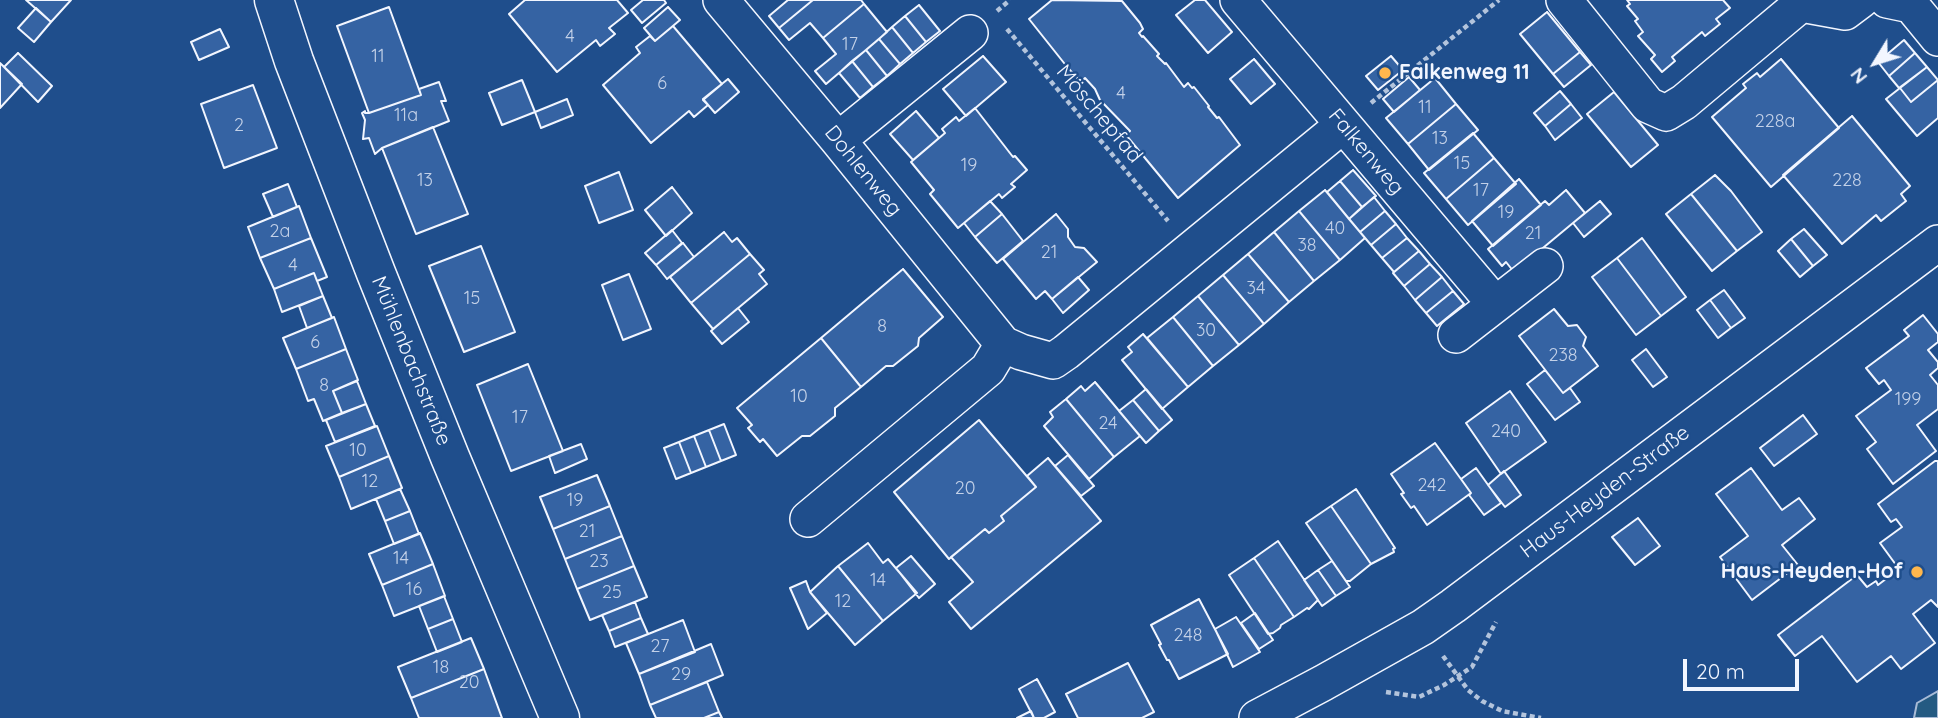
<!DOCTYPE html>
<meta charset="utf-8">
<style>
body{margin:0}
#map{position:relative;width:1938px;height:718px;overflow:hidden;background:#1f4e8c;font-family:Quicksand,sans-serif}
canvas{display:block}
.north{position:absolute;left:1840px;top:28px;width:70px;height:70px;-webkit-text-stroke:5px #1f4e8c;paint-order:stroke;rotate:232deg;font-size:19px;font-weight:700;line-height:28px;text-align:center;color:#f2f6ff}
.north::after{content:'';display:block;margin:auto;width:24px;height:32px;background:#f2f6ff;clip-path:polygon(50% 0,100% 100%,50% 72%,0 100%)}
.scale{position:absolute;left:1683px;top:659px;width:116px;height:32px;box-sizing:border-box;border:4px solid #f2f6ff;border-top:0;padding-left:9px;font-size:21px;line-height:24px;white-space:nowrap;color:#f2f6ff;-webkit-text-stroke:5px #1f4e8c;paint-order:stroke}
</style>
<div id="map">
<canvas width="1938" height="718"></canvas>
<div class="north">N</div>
<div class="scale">20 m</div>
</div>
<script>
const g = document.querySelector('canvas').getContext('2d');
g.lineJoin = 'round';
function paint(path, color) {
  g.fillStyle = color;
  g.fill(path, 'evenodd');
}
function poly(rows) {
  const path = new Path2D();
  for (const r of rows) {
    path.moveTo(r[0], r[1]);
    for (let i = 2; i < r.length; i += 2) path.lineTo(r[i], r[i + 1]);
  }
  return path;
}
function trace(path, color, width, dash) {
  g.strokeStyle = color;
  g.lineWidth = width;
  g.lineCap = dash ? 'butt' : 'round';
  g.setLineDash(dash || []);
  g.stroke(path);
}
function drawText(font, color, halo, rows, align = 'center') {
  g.font = font + ' Quicksand,sans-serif';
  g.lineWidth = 5;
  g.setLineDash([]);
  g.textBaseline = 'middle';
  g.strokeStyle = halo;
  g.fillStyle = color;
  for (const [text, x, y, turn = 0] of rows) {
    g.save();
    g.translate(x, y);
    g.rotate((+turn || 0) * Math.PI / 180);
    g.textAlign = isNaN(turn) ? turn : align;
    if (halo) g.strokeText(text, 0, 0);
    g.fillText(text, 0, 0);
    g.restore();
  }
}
const green = poly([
 [1938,691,1938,718,1914,718,1917,703,1938,691]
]);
const building = poly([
 [26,0,71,0,51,22,26,0],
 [525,0,617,0,628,13,609,28,615,34,600,46,596,40,557,72,509,14,525,0],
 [643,0,664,0,666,3,642,23,631,10,643,0],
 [788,0,813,0,779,28,769,16,788,0],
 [813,0,861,0,864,4,823,38,810,23,789,40,779,28,813,0],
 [1052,0,1122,1,1140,23,1143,29,1139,33,1142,37,1143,36,1159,54,1157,56,1165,64,1166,63,1184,87,1188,83,1192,88,1194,87,1209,106,1208,107,1217,118,1219,117,1240,145,1178,198,1126,135,1130,131,1100,100,1095,89,1085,78,1081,82,1068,68,1029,19,1052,0],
 [1195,0,1205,0,1232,32,1208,53,1176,15,1195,0],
 [1627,0,1723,0,1730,8,1716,19,1720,24,1705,36,1702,32,1672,57,1675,61,1662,72,1651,59,1655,55,1638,36,1643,32,1635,21,1638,19,1627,6,1630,4,1627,0],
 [864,4,887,32,826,84,815,71,836,54,823,38,864,4],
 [919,5,940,31,926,42,905,16,919,5],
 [389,7,421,95,369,113,337,26,389,7],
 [668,7,680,20,655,41,644,28,668,7],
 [36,8,51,22,34,42,18,28,36,8],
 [1547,12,1580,52,1553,74,1520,34,1547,12],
 [905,16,926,42,913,53,892,27,905,16],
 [673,26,722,84,703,100,708,105,694,117,689,111,651,143,603,85,640,53,636,47,650,36,655,41,673,26],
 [892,27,913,53,900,64,879,39,892,27],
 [220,29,229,47,199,60,191,42,220,29],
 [879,39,900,64,887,76,866,50,879,39],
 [1904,40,1915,53,1889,76,1878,62,1904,40],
 [866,50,887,76,873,87,852,61,866,50],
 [1580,52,1591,65,1564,87,1553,74,1580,52],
 [18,53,52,86,38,102,4,67,18,53],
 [1915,53,1927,67,1899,88,1889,76,1915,53],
 [983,56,1006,82,966,116,943,89,983,56],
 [1391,56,1403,70,1378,90,1366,76,1391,56],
 [1254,59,1275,84,1251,104,1230,79,1254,59],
 [1781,59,1839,128,1771,187,1712,117,1746,88,1743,84,1757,73,1760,77,1781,59],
 [852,61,873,87,860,98,839,73,852,61],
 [0,63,22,84,0,108,0,63],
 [1927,67,1938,80,1911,102,1900,88,1927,67],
 [1409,77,1420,90,1394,112,1383,99,1409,77],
 [1435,78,1456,104,1408,144,1386,118,1435,78],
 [728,79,739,92,715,113,703,99,728,79],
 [522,80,535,112,502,125,489,93,522,80],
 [1938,80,1938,118,1917,136,1886,99,1900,88,1911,102,1938,80],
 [439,82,446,101,441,101,449,121,382,148,375,154,369,138,363,139,365,120,362,113,365,111,365,113,369,113,421,95,419,89,439,82],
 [253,85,277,148,224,168,201,104,253,85],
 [1560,91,1571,104,1545,126,1534,113,1560,91],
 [1614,92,1658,145,1631,167,1587,114,1614,92],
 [567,99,573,115,541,128,535,112,567,99],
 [1456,104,1478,130,1429,170,1408,144,1456,104],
 [1571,104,1582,118,1555,140,1545,126,1571,104],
 [975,108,1013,157,1015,156,1027,170,1011,184,1015,187,1002,198,999,194,958,228,930,194,934,190,911,162,945,133,942,129,956,117,959,121,975,108],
 [916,111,939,138,913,160,890,134,916,111],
 [1852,116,1910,186,1901,194,1906,201,1881,221,1876,215,1842,244,1783,175,1852,116],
 [433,127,468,214,416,234,382,148,433,127],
 [1473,133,1494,158,1446,199,1424,173,1473,133],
 [1494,158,1516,184,1468,225,1446,199,1494,158],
 [1353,170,1376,196,1362,207,1340,181,1353,170],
 [619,172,633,210,599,223,585,186,619,172],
 [1715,175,1731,191,1762,232,1737,251,1691,194,1715,175],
 [1519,179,1541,205,1493,246,1472,221,1519,179],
 [1340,181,1362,207,1349,219,1327,192,1340,181],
 [288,184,297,207,273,217,263,194,288,184],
 [672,187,692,213,666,236,645,210,672,187],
 [1325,190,1365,238,1340,260,1299,211,1325,190],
 [1566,190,1585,213,1514,272,1506,262,1502,266,1488,249,1545,201,1549,205,1566,190],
 [1691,194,1737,251,1712,271,1666,214,1691,194],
 [1374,197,1385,211,1360,232,1349,219,1374,197],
 [990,201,1002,214,975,237,964,223,990,201],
 [1600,201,1611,214,1584,237,1573,223,1600,201],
 [299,206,311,238,260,258,248,227,299,206],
 [1299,211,1340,260,1314,281,1274,232,1299,211],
 [1385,211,1396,224,1371,245,1360,232,1385,211],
 [1002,214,1023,241,997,263,975,237,1002,214],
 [1056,214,1068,229,1068,237,1075,247,1084,248,1097,262,1052,299,1045,291,1036,299,1003,259,1056,214],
 [1396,224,1407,238,1382,258,1371,245,1396,224],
 [1804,229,1827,255,1813,266,1791,239,1804,229],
 [672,230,682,243,656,265,645,253,672,230],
 [724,232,732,242,737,238,750,254,691,303,670,277,724,232],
 [1274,232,1314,281,1289,302,1248,254,1274,232],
 [311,238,327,277,317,281,314,273,274,289,260,258,311,238],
 [1407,238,1419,251,1394,272,1382,258,1407,238],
 [1642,238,1686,297,1661,316,1617,258,1642,238],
 [1791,239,1813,266,1800,277,1778,251,1791,239],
 [683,243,694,257,667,279,656,265,683,243],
 [481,246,515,332,464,352,429,266,481,246],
 [1419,251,1430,264,1404,286,1393,273,1419,251],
 [750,254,764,270,759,274,767,284,713,329,691,303,750,254],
 [1248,254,1289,302,1264,324,1223,275,1248,254],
 [1617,258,1661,316,1636,335,1592,277,1617,258],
 [1430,264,1442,277,1415,300,1404,286,1430,264],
 [903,269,943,317,919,338,918,346,893,366,886,366,861,387,821,338,903,269],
 [314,273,323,296,282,312,274,289,314,273],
 [629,274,651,329,623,340,602,285,629,274],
 [1223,275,1264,324,1239,345,1198,296,1223,275],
 [1078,277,1089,290,1063,313,1052,299,1078,277],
 [1442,277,1453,291,1426,313,1415,300,1442,277],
 [1724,290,1745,318,1731,328,1710,300,1724,290],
 [1453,291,1464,304,1437,326,1426,313,1453,291],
 [323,296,332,318,307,328,299,306,323,296],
 [1198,296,1239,345,1213,366,1173,317,1198,296],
 [1710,300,1731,328,1718,338,1697,310,1710,300],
 [738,308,749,322,722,344,711,331,738,308],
 [1554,309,1568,326,1577,325,1586,337,1583,346,1598,366,1563,393,1519,336,1554,309],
 [1923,315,1938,334,1938,342,1928,350,1938,362,1938,368,1930,375,1938,385,1938,409,1917,425,1936,451,1893,484,1867,449,1876,442,1856,416,1891,390,1884,380,1879,384,1866,368,1909,336,1904,330,1923,315],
 [334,317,346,349,296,369,283,338,334,317],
 [1173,317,1213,366,1188,387,1147,338,1173,317],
 [1143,334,1188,387,1162,409,1122,360,1132,352,1128,347,1143,334],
 [821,338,861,387,835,408,835,416,810,436,802,436,777,456,763,439,760,442,748,428,752,425,737,408,821,338],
 [346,349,358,380,333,391,342,413,323,421,314,399,308,401,296,369,346,349],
 [1646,349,1667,377,1653,387,1632,360,1646,349],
 [528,364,563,451,511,471,477,385,528,364],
 [1545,370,1563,393,1570,388,1580,402,1555,420,1527,384,1545,370],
 [357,381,366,404,342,413,333,391,357,381],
 [1095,382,1140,436,1114,457,1066,399,1081,386,1085,391,1095,382],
 [1146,389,1172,420,1159,431,1133,400,1146,389],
 [1510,391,1546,442,1501,474,1466,423,1510,391],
 [1066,399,1114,457,1089,479,1044,426,1053,417,1050,412,1066,399],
 [1133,400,1159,431,1146,443,1119,411,1133,400],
 [366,404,375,426,335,442,326,420,366,404],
 [1803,415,1817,434,1774,466,1760,448,1803,415],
 [979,420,1036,487,1001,516,1004,521,989,533,985,529,949,559,894,492,979,420],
 [724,424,736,455,721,461,709,430,724,424],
 [377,426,389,456,339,477,326,446,377,426],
 [709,430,721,461,706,467,694,436,709,430],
 [694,436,706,467,691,473,679,442,694,436],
 [679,442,691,473,676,479,664,448,679,442],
 [1435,443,1471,493,1427,525,1414,506,1411,508,1401,494,1404,493,1391,474,1435,443],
 [581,444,587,459,555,473,549,456,581,444],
 [1068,455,1094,486,1081,496,1055,466,1068,455],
 [389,456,402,488,351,509,339,477,389,456],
 [1048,458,1101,521,971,629,949,602,973,582,951,557,985,529,989,533,1004,521,1001,516,1036,487,1027,476,1048,458],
 [1935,461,1938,461,1938,607,1931,600,1913,614,1935,643,1901,669,1891,656,1857,682,1822,636,1795,656,1778,635,1857,575,1867,587,1876,581,1878,585,1899,569,1880,543,1902,527,1896,519,1891,522,1878,504,1935,461],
 [1476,468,1501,503,1484,515,1469,495,1471,493,1461,479,1476,468],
 [1751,468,1782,510,1799,498,1815,519,1782,545,1798,565,1752,600,1720,557,1748,536,1716,494,1751,468],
 [1504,471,1521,495,1505,507,1488,485,1504,471],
 [597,475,610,506,553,529,540,497,597,475],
 [400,489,410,511,385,521,376,499,400,489],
 [1356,489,1395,548,1393,549,1394,552,1371,564,1331,506,1356,489],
 [610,506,622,536,565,559,553,529,610,506],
 [1331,506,1371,564,1350,581,1346,581,1306,523,1331,506],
 [410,511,419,534,394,544,385,521,410,511],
 [1638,518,1660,546,1635,565,1612,537,1638,518],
 [420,533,433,564,382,585,369,554,420,533],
 [622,536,634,566,577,589,565,559,622,536],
 [1278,541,1318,600,1309,609,1307,608,1294,617,1254,558,1278,541],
 [868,543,883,563,888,559,917,593,883,621,838,566,868,543],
 [911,556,935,584,919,598,896,568,911,556],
 [1254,558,1294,617,1281,625,1280,628,1273,633,1268,634,1229,575,1254,558],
 [1332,561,1350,587,1336,596,1318,570,1332,561],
 [433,564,445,596,394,616,382,585,433,564],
 [634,566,647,597,590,620,577,589,634,566],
 [838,566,883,621,855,645,810,592,838,566],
 [1318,570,1336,596,1322,606,1304,580,1318,570],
 [806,581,810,592,827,613,808,629,790,588,806,581],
 [444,596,453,619,428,629,419,606,444,596],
 [1199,599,1228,654,1179,679,1169,660,1167,660,1159,645,1161,644,1151,625,1199,599],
 [635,602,641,618,609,631,602,615,635,602],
 [1255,613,1273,640,1259,649,1241,623,1255,613],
 [1236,617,1260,652,1233,667,1215,629,1236,617],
 [641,618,648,634,615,647,609,631,641,618],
 [453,619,462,642,437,652,428,629,453,619],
 [683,620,695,652,639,674,626,643,683,620],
 [471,638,484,669,411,698,398,667,471,638],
 [711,644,723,675,650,705,639,674,711,644],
 [1128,663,1154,712,1142,718,1078,718,1066,694,1128,663],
 [484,669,502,718,419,718,411,698,484,669],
 [1037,679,1055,712,1044,718,1034,718,1019,689,1037,679],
 [707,682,719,712,704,718,656,718,650,705,707,682],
 [1031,711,1034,718,1017,718,1031,711],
 [719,712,722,718,704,718,719,712]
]);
const path = poly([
 [997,11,1010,0],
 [1007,29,1168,221],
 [1371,103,1499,0],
 [1443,656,1468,690,1482,701,1502,711,1541,718],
 [1386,692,1419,697,1444,685,1472,667,1496,622]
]);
const minor = poly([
 [721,0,838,140,1003,344,1021,352,1053,361,1066,352,1343,125],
 [1238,0,1495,304],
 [1564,0,1648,105,1666,113,1684,102,1801,4,1845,12,1861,0],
 [1887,0,1911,5,1938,38],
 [838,140,970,33],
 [1456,335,1545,266],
 [808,519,988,369,1003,344],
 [1257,718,1323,683,1423,627,1453,606,1938,243]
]);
const tertiary = poly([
 [274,0,294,61,376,273,450,457,560,718]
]);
const markers = [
 [1385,73,7,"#ffb74d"],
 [1917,572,7,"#ffb74d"]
];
const numberNames = [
 ["4",570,37],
 ["17",850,45],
 ["11",378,57],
 ["6",662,84],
 ["4",1121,94],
 ["11",1425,108],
 ["11a",406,116],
 ["228a",1775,122],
 ["2",239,126],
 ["13",1440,139],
 ["15",1462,164],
 ["19",969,166],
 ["13",425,181],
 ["228",1847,181],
 ["17",1481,191],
 ["19",1506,213],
 ["40",1335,229],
 ["2a",280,232],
 ["21",1533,234],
 ["38",1307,246],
 ["21",1049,253],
 ["4",293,266],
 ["34",1256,289],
 ["15",472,299],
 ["8",882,327],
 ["30",1206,331],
 ["6",315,343],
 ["238",1563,356],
 ["8",324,386],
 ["10",799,397],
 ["199",1908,400],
 ["17",520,418],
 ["24",1108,424],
 ["240",1506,432],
 ["10",358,451],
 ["12",370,482],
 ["242",1432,486],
 ["20",965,489],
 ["19",575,501],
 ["21",587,532],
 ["14",401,559],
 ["23",599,562],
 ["14",878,581],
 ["16",414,590],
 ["25",612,593],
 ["12",843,602],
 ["248",1188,636],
 ["27",660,647],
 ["18",441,668],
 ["29",681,675],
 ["20",469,683]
];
const poiNames = [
 ["Falkenweg 11",1399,73],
 ["Haus-Heyden-Hof",1903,572,"right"]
];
const streetNames = [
 ["Möschepfad",1099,114,50],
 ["Falkenweg",1366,152,50],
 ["Dohlenweg",863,171,51],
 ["Mühlenbachstraße",411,361,68],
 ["Haus-Heyden-Straße",1605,492,-37]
];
paint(green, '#245a82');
trace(green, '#a8bbd7', 2);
paint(building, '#3563a3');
trace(building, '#f2f6ff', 2);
trace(minor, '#f2f6ff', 38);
trace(tertiary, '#f2f6ff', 41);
trace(path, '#b3c4dc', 4.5, [5, 3.5]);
trace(minor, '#1f4e8c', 35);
trace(tertiary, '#1f4e8c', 38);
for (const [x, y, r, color] of markers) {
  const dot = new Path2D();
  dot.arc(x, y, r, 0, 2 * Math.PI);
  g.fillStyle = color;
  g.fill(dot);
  trace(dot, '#1f4e8c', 2.5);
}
drawText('18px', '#c3d1e8', null, numberNames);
drawText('bold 21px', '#f2f6ff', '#1f4e8c', poiNames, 'left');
drawText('21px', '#f2f6ff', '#1f4e8c', streetNames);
</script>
